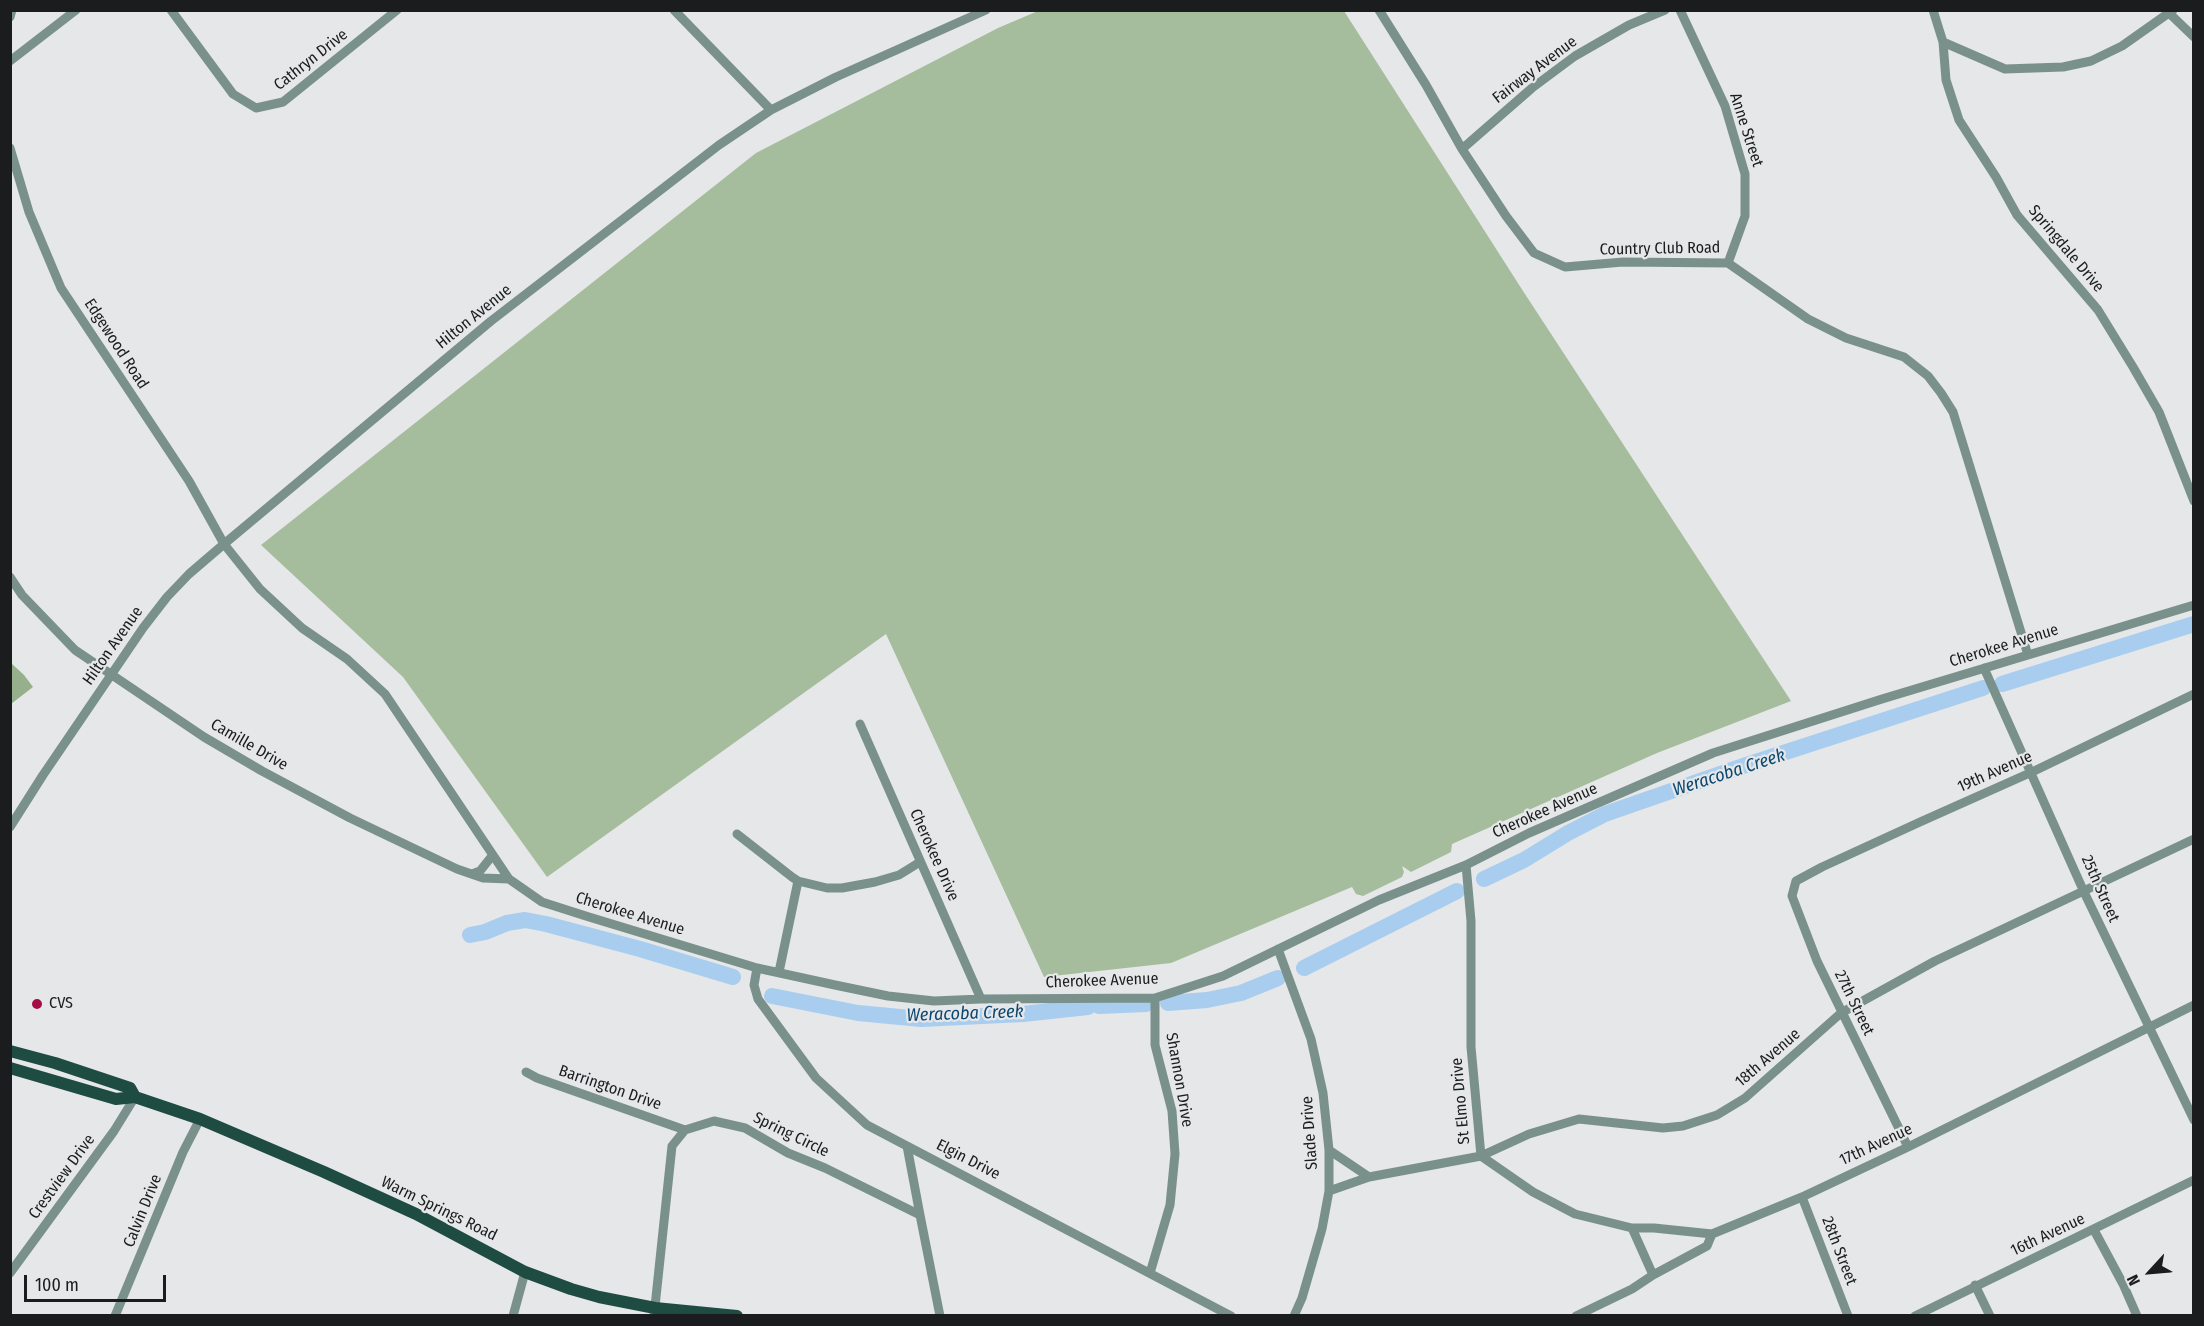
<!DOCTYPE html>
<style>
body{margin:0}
#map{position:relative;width:2204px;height:1326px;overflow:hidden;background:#e5e7e9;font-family:"Fira Sans Condensed",sans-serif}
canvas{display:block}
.frame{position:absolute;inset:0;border:12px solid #1b1c1d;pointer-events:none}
.north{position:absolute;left:2120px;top:1242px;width:60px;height:60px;-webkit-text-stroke:4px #e5e7e9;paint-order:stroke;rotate:244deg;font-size:16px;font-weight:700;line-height:24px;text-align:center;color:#1b1c1d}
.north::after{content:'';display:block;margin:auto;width:21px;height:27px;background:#1b1c1d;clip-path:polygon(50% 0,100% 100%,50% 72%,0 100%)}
.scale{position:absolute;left:24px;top:1275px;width:142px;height:27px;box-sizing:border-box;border:3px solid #1b1c1d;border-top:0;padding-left:8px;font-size:18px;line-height:21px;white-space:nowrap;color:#1b1c1d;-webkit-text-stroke:4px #e5e7e9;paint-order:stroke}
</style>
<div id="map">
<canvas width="2204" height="1326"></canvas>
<div class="frame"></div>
<div class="north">N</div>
<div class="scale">100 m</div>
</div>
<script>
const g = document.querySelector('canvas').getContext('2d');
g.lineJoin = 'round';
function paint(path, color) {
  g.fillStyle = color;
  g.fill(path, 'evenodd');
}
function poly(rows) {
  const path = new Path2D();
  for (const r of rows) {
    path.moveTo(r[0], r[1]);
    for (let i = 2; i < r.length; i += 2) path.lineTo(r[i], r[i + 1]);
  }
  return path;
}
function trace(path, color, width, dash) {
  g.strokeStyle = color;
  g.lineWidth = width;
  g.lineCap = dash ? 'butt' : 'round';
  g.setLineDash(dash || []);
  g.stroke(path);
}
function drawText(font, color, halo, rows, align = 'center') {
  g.font = font + ' "Fira Sans Condensed",sans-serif';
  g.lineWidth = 4.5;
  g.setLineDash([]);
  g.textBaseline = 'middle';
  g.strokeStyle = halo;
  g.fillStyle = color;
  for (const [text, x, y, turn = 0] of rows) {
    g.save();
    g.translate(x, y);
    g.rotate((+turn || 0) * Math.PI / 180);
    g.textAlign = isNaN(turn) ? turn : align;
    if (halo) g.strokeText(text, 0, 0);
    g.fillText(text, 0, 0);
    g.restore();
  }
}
const green = poly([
 [1038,11,1344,11,1523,291,1791,701,1657,753,1452,844,1451,852,1411,872,1402,866,1404,872,1402,877,1363,896,1356,894,1352,887,1171,963,1044,977,886,634,547,877,403,677,261,545,756,153,998,28]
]);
const forest = poly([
 [11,663,24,675,33,687,11,704]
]);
const river = poly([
 [2002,684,2194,624],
 [1484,879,1524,860,1568,833,1605,814,1746,765,1983,688],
 [470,935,485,932,507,923,525,920,546,924,640,949,733,977],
 [1304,968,1457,891],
 [772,996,858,1013,921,1019,1023,1014,1088,1007],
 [1168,1003,1207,1000,1241,993,1278,978],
 [1099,1006,1146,1004]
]);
const minor = poly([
 [171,10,233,94,256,108,283,102,397,10],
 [674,10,771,110],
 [1379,10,1426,85,1462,149,1506,216,1534,253,1565,267,1623,262,1728,263,1808,319,1846,338,1904,357,1928,376,1941,393,1953,412,2028,655],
 [1680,10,1725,106,1745,174,1745,216,1728,263],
 [1933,10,1943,42,1946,80,1959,120,1996,177,2017,215,2098,310,2133,367,2159,412,2194,501],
 [2169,13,2194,37],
 [10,17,12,10],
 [1943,42,2005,69,2063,67,2091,61,2122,46,2173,10],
 [10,61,76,10],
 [10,148,29,212,61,288,189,481,224,544,260,589,302,628,347,659,385,694,509,879,542,902,589,917,757,968,835,985,888,996,934,1001,981,999,1155,998,1223,976,1379,900,1466,865,1529,833,1713,753,1882,699,2194,605],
 [1462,149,1532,88,1575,56,1629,25,1665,10],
 [10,577,22,595,75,650,204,737,262,771,350,818,457,869,483,878,509,879],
 [1984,668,2084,892,2194,1120],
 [860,724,981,999],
 [10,827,43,775,143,628,167,597,189,574,224,544,491,321,719,145,771,110,836,77,986,10],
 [737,834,792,877,798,881,827,888,842,888,875,882,899,875,920,862],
 [1466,865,1471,921,1471,1047,1481,1156,1533,1192,1575,1214,1632,1228,1654,1228,1712,1234],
 [472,874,480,871,492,856],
 [1278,949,1311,1039,1323,1093,1329,1150,1329,1191,1322,1229,1302,1298,1294,1316],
 [757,968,754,985,758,999,816,1078,867,1125,1231,1316],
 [779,972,798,881],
 [526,1072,537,1078,685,1130],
 [907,1146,920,1215],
 [1908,1147,1817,961,1792,896,1796,881,1822,867,1920,822,2032,772,2194,694],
 [1329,1150,1369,1177],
 [1329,1191,1369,1177,1481,1156,1529,1134,1579,1119,1663,1128,1683,1126,1717,1115,1745,1098,1841,1013,1935,961,2194,839],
 [1802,1197,1848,1316],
 [1632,1228,1653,1275],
 [2094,1230,2123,1284,2137,1316],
 [10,1273,114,1131,135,1097],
 [1150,1273,1170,1205,1175,1154,1172,1111,1155,1045,1155,998],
 [1975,1285,1990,1316],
 [115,1316,183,1152,200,1119],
 [513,1316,525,1272],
 [654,1316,672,1146,685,1130,714,1121,745,1128,788,1153,825,1168,920,1215,940,1316],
 [1576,1316,1632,1289,1653,1275,1707,1246,1712,1234,1802,1197,1908,1147,2194,1005],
 [1915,1316,2194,1180]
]);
const major = poly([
 [10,1051,55,1063,130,1088,135,1097],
 [10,1068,116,1099,135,1097,200,1119,324,1172,416,1214,525,1272,571,1289,599,1297,655,1308,737,1316]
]);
const markers = [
 [37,1004,6,"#a40c46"]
];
const streetNames = [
 ["Cathryn Drive",311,60,-38],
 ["Fairway Avenue",1535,70,-37],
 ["Anne Street",1746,130,72],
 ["Country Club Road",1660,249,-1],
 ["Springdale Drive",2066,249,50],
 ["Hilton Avenue",474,317,-39],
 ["Edgewood Road",116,344,57],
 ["Hilton Avenue",113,646,-55],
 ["Cherokee Avenue",2004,646,-17],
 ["Camille Drive",249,745,30],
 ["19th Avenue",1995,772,-24],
 ["Cherokee Avenue",1545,811,-24],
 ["Cherokee Drive",934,855,66],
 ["25th Street",2100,889,66],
 ["Cherokee Avenue",630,914,17],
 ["Cherokee Avenue",1102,981,-2],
 ["27th Street",1854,1003,64],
 ["18th Avenue",1768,1058,-41],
 ["Shannon Drive",1179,1080,80],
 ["Barrington Drive",610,1088,19],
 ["St Elmo Drive",1461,1101,-95],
 ["Slade Drive",1310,1133,-94],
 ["Spring Circle",791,1135,26],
 ["17th Avenue",1876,1145,-25],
 ["Elgin Drive",968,1160,27],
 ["Crestview Drive",62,1177,-54],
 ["Warm Springs Road",439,1209,26],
 ["Calvin Drive",143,1211,-68],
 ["16th Avenue",2048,1235,-25],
 ["28th Street",1839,1251,69]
];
const poiNames = [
 ["CVS",49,1004]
];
const waterNames = [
 ["Weracoba Creek",1729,773,-18],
 ["Weracoba Creek",965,1014,-2]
];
paint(green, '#a5bd9c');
paint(forest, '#95b08b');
trace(river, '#a9cdee', 16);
trace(minor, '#7a918b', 9);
trace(major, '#1e4b42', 12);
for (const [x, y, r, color] of markers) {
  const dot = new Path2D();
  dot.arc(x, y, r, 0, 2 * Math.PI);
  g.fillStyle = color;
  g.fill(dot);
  trace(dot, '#e5e7e9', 2);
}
drawText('16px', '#1b1c1d', '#e5e7e9', streetNames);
drawText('16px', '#1b1c1d', '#e5e7e9', poiNames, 'left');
drawText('italic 18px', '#0c4770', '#e5e7e9', waterNames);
</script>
